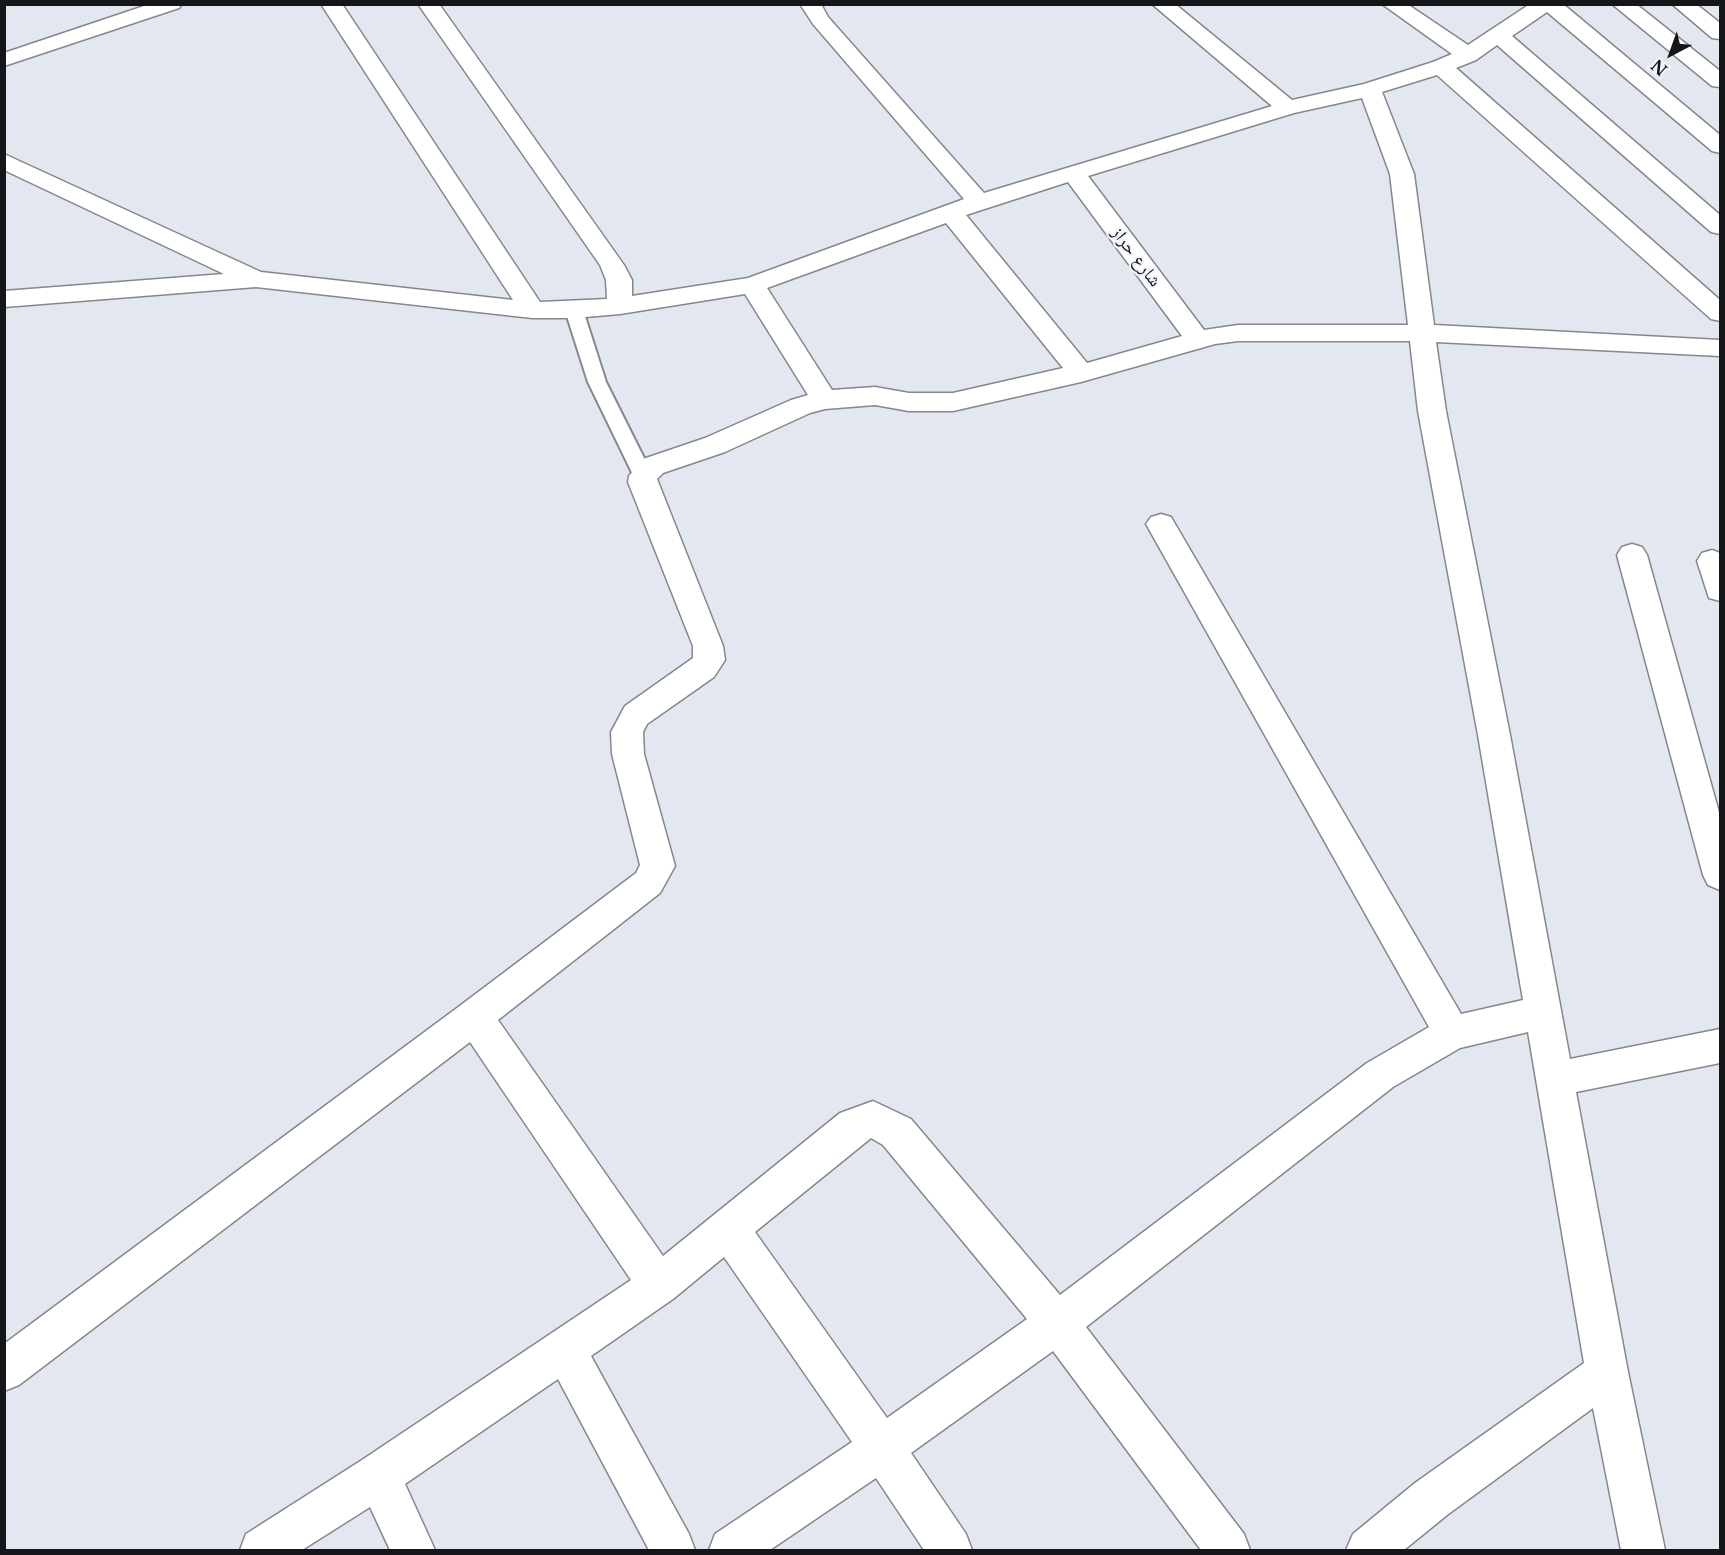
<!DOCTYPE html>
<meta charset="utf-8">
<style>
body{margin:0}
#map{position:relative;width:1725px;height:1555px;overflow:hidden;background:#e3e7ef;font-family:"Libre Baskerville",serif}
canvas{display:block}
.frame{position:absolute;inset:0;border:6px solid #151619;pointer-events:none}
.north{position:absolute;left:1641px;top:24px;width:60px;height:60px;-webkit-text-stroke:4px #f1f4fc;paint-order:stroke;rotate:221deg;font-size:16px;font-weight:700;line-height:24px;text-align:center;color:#151619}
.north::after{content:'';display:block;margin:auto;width:21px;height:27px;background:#151619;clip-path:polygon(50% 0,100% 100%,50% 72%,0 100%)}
</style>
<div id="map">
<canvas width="1725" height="1555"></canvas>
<div class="frame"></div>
<div class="north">N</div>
</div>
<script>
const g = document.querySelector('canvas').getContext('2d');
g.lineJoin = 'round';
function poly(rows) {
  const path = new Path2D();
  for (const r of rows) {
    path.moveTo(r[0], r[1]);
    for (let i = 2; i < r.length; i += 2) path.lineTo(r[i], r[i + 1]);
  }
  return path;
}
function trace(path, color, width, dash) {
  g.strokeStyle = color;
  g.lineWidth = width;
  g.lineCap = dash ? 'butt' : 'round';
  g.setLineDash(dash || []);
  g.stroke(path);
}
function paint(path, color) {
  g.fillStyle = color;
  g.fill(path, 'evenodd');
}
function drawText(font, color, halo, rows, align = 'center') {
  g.font = font + ' "Libre Baskerville","Noto Naskh Arabic",serif';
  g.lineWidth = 4.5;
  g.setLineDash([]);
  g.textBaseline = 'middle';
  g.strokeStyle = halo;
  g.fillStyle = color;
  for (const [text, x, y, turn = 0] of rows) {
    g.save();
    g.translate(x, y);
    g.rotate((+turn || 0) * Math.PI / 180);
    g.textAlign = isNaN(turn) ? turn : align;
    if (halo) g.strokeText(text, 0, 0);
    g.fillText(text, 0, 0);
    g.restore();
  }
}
const lane = poly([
 [574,304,580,306,583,310,606,382,653,476,650,481,643,483,636,481,588,382,565,310,568,306,574,304]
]);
const street = poly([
 [150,4,182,4,179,8,4,66,4,53,150,4],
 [321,4,342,4,540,302,607,299,606,280,600,265,418,4,439,4,624,265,632,280,632,296,748,278,964,199,813,24,800,4,821,4,828,17,984,193,1272,106,1152,4,1175,4,1292,100,1364,84,1433,62,1452,54,1382,4,1407,4,1468,45,1530,4,1563,4,1720,135,1720,153,1712,151,1547,12,1512,36,1720,215,1720,234,1711,232,1497,45,1476,60,1456,68,1720,300,1720,321,1711,319,1437,75,1382,92,1414,174,1434,325,1720,340,1720,356,1436,342,1446,411,1510,735,1570,1059,1720,1029,1720,1063,1576,1092,1628,1372,1665,1550,1621,1550,1593,1408,1447,1515,1404,1550,1346,1550,1353,1534,1415,1483,1584,1363,1528,1032,1460,1048,1393,1087,1086,1327,1244,1534,1250,1550,1201,1550,1053,1351,911,1453,966,1534,972,1550,924,1550,876,1478,770,1550,709,1550,715,1534,852,1442,724,1257,673,1299,591,1356,689,1534,695,1550,649,1550,558,1379,405,1484,435,1550,390,1550,370,1507,302,1550,240,1550,246,1534,362,1460,631,1280,470,1042,19,1385,4,1391,4,1344,461,1005,636,873,640,865,612,754,611,732,625,706,693,658,693,646,628,482,629,476,643,459,705,438,791,400,808,395,745,294,620,314,574,318,532,318,256,287,4,307,4,291,224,274,4,170,4,154,261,272,513,300,321,4],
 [1362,98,1390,174,1408,325,1238,325,1204,330,1088,176,1294,113,1362,98],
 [1068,182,1182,336,1087,363,966,215,1068,182],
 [946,223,1063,368,953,393,909,393,875,387,832,390,767,288,946,223],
 [1238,341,1410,341,1418,411,1478,735,1523,1000,1461,1014,1171,517,1161,514,1151,517,1146,524,1429,1027,1367,1063,1060,1295,911,1119,873,1101,840,1113,663,1256,498,1020,660,893,675,866,644,754,643,732,647,724,714,677,725,660,723,646,657,479,663,473,725,452,810,413,825,409,875,405,909,411,953,411,1081,382,1215,344,1238,341],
 [871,1138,883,1145,1027,1319,887,1418,755,1232,871,1138],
 [1612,4,1636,4,1720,71,1720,87,1712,86,1612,4],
 [1672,4,1696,4,1720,23,1720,39,1712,38,1672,4],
 [1632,544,1642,547,1647,555,1720,816,1720,890,1708,885,1703,875,1617,555,1622,547,1632,544],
 [1712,550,1720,553,1720,601,1709,598,1697,561,1702,553,1712,550]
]);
const farStreetnames = [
 ["شارع حراز",1136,257,53]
];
trace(lane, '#84878e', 4);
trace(street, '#84878e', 3);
paint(lane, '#fff');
paint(street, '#fff');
drawText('18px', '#151619', '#f1f4fc', farStreetnames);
</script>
